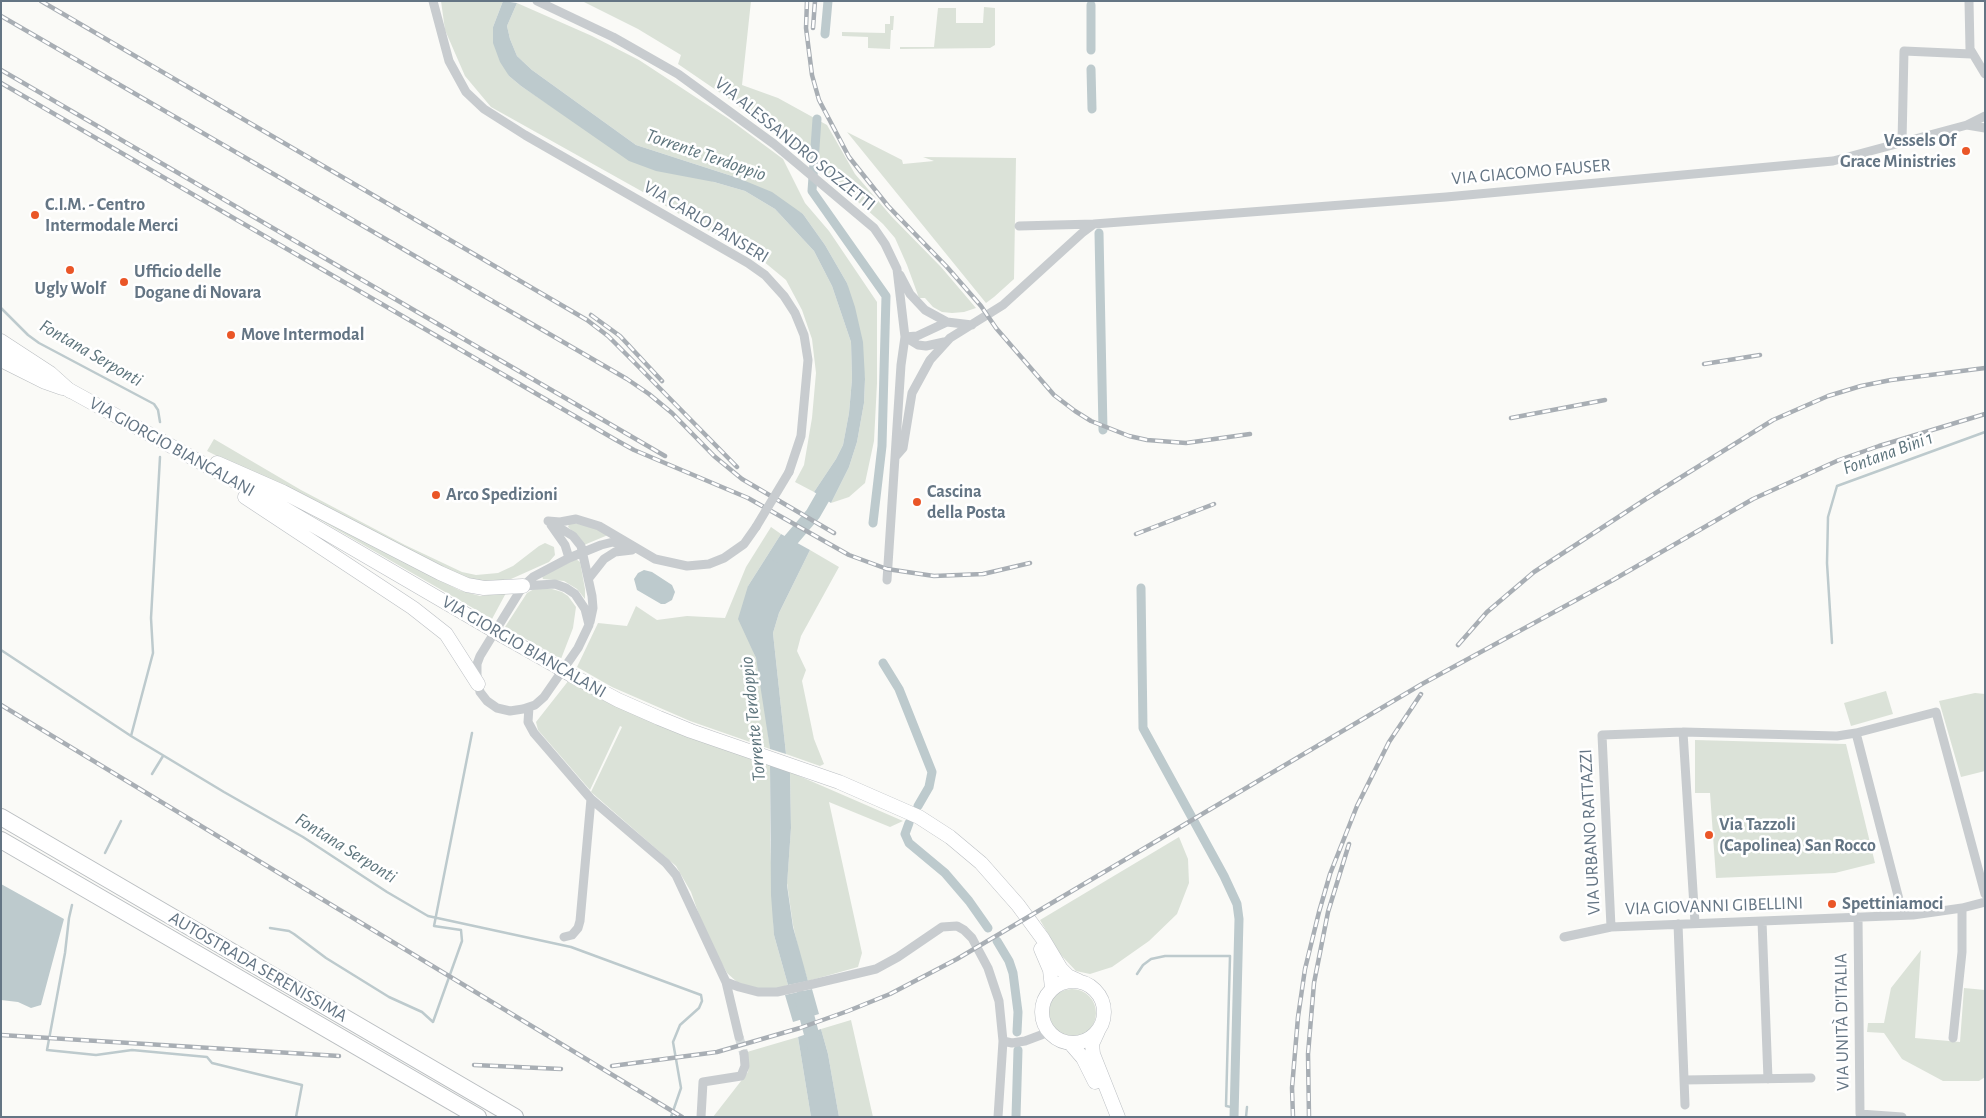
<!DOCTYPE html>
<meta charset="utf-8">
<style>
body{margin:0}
#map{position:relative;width:1986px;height:1118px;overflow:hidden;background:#fafaf7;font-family:"Alegreya Sans",sans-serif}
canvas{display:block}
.frame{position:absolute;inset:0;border:2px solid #647584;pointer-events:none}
</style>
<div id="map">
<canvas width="1986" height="1118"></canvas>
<div class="frame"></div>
</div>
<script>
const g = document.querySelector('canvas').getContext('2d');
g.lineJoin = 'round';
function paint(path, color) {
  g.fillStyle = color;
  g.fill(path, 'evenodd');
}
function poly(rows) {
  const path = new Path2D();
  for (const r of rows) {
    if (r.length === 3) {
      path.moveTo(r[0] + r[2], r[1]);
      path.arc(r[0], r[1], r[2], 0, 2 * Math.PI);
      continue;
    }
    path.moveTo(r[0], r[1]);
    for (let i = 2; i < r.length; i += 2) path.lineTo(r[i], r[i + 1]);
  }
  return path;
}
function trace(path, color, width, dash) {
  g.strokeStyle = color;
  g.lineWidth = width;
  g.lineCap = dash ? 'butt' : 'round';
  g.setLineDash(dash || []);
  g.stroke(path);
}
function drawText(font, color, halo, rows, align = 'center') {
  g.font = font + ' "Alegreya Sans",sans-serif';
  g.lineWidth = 5;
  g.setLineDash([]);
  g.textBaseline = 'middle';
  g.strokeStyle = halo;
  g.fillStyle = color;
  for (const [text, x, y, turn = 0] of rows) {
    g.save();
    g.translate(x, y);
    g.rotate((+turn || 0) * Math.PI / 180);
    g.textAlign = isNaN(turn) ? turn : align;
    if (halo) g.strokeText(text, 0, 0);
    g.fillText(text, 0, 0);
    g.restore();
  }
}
const green = poly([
 [441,1,503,1,493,27,509,76,521,86,567,117,714,182,745,191,775,209,814,251,832,286,851,342,852,379,849,413,843,445,836,459,814,492,795,482,804,465,812,418,816,373,812,339,802,310,786,280,757,256,694,223,643,192,491,107,465,76,445,30],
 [582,1,751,1,742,85,778,98,827,125,855,174,892,217,941,267,976,308,964,312,952,313,942,312,933,307,925,298,919,298,907,265,895,238,883,224,815,164,735,103,678,64,681,55,638,29],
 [517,3,592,36,639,60,729,119,783,159,805,203,829,231,877,302,877,383,874,441,865,483,849,497,831,503,849,467,857,442,864,403,865,379,847,283,825,245,803,214,738,178,636,145,532,70,517,56,510,39,507,26],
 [984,7,995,8,995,45,990,48,900,49,900,47,934,47,938,8,956,8,956,23,983,23],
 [890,16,894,16,893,30,891,30,890,49,868,48,868,37,842,36,842,32,885,33,885,24,890,24],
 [847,132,902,160,903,164,934,161,923,157,1016,158,1014,279,994,297,986,303],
 [214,439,301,490,405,545,462,572,476,575,498,573,513,566,539,546,545,543,554,547,555,555,549,562,511,579,485,582,463,578,207,451],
 [294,505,459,590,480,596,506,593,492,619],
 [570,522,592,527,608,535,584,545,578,536,568,527],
 [771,527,781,534,748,586,749,640,756,658,761,678,770,749,690,721,612,687,577,667,598,623,627,626,636,606,657,620,687,616,725,618,746,567],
 [810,550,839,567,801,636,797,651,806,670,802,681,814,739,824,764,820,766,786,754,773,633,779,613],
 [576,559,580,562,585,589,585,599,577,589,564,581,543,579,542,576],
 [534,589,552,589,562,592,568,596,576,607,573,628,561,659,505,627,527,593],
 [569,680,770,765,770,839,774,935,788,985,776,989,758,989,737,982,727,973,705,932,691,892,676,866,591,792,622,727,620,726,590,790,538,730,536,722],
 [1886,691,1893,714,1851,726,1844,703],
 [1975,693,1985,694,1985,771,1961,777,1939,701],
 [1695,740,1846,744,1875,863,1835,873,1716,878,1710,793,1695,793],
 [790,772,903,821,890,827,829,802,862,953,858,967,808,981,800,956,793,925,787,883,791,828],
 [1179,837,1188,859,1189,883,1177,914,1149,941,1112,967,1090,974,1076,971,1060,954,1040,920],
 [1921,950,1915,1038,1960,1042,1964,988,1985,990,1985,1077,1979,1081,1943,1081,1902,1059,1884,1033,1867,1032,1868,1023,1884,1023,1891,988],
 [1072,1013,24],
 [851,1020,873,1117,839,1117,828,1054,821,1029],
 [798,1037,811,1117,713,1117,748,1072,749,1063,747,1052]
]);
const water = poly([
 [503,1,517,3,507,26,510,39,517,56,532,70,636,145,738,178,772,192,803,214,825,245,847,283,855,307,863,342,865,379,864,403,857,442,849,467,831,503,814,492,836,459,843,445,849,413,852,379,851,342,832,286,814,251,775,209,745,191,714,182,656,171,629,161,521,86,509,76,500,62,493,43,493,27],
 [781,534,810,550,779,613,773,633,786,754,770,749,756,658,738,619,748,586],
 [644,570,652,572,672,585,675,592,672,600,665,604,661,604,637,590,634,579,638,573],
 [770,765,790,772,791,828,787,885,793,927,808,981,788,985,774,935,771,895],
 [1,884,64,919,41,1005,31,1008,18,1002,1,1000],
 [812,989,819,1014,793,1022,785,995],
 [821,1029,828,1054,839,1117,811,1117,798,1037]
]);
const stream = poly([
 [1,308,28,335,39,343,154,404,158,410,160,422],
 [160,457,151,618,153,653,131,736,224,792,303,837,387,892,428,916,571,947,701,995,702,1001,699,1008,680,1025,673,1042,681,1088,671,1117],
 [1832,643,1827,563,1828,517,1837,486,1985,432],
 [1,650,131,736],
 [152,774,163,756],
 [105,853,121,821],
 [72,905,69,918,65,953,47,1050,96,1055,132,1050,207,1057,212,1063,302,1085,296,1117],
 [270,928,289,931,294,934,326,958,389,997,422,1012,433,1022,462,941,461,930,434,926,472,733],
 [1137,974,1143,965,1151,959,1165,956,1230,956,1226,1106,1231,1107],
 [1246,1117,1247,1107]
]);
const canal = poly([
 [1091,5,1091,50],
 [825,34,828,1],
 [1091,69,1092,109],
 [817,119,812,191,886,296,882,446,873,523],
 [1099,233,1103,430],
 [1141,588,1143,728,1224,876,1237,904,1239,919,1234,1117],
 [883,663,899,689,932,772,929,787,918,806],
 [909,823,905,834,909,843,945,873,969,901,988,928],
 [997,941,1009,961,1013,973,1018,1012,1017,1032],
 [1016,1117,1018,1050]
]);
const river = poly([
 [778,555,813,514,832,481],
 [802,998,816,1051]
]);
const minorTunnel = poly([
 [739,1037,744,1054]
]);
const minor = poly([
 [433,1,449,61,466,92,484,109,525,135,748,263,765,275,784,296,795,313,804,335,808,360,801,436,789,472],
 [537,1,613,37,678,74,774,144,874,228,885,244,897,269,905,337,901,365,887,580],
 [1969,1,1970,49,1985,74],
 [1967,125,1985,128],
 [1902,142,1904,51,1971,54],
 [1019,226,1094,224],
 [900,275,910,294,925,310,947,322,972,325],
 [905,337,917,336,947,322],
 [905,337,918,345,926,346,944,342],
 [896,456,903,448,912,393,930,360,950,338,1003,305,1082,233,1094,224,1446,197,1833,161,1967,125,1985,116],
 [548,521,560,522,576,519,599,526,655,559,687,566,709,564,724,558,744,544,756,527],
 [550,522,573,536,581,546,592,596,593,608,590,622],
 [551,525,565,545,569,558],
 [589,578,604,559,615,552,632,550],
 [555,584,566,588,575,594,585,609,589,625,578,648,544,697,535,705,523,709,510,711,497,708,487,701,480,692,477,677,477,664,480,656,523,586,555,584],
 [523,586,533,577,569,558,601,545,613,542,625,546],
 [529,707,528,722,534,733,591,799,666,863,676,875,726,982,739,987,758,992,777,992,813,984,876,969,898,957,942,927,957,926,964,930,972,938,988,968,999,1001,1003,1041,998,1117],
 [1683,732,1695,923],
 [1856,733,1903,915],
 [1858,917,1860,1114,1902,1117],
 [1762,921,1768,1079],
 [1678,924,1685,1105],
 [1611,927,1602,735,1683,732,1837,736,1856,733,1936,712,1985,894],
 [564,937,572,935,578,928,580,921,591,799],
 [1564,937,1611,927,1913,915,1962,908,1985,902],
 [726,982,739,1037],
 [1953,1038,1962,952,1962,908],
 [1003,1041,1012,1043,1025,1041,1049,1032],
 [1684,1080,1811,1078],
 [701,1117,703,1082,741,1076,745,1066,744,1054]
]);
const primary = poly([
 [1,352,33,369],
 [60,385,280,506,486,626],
 [217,463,283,492,440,573,467,585,484,588,523,586],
 [245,497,413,608,446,634,478,684],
 [503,636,556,666],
 [573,676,618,700,659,718,691,731,839,782,919,817,950,837,981,863,1018,905,1043,939,1061,969,1068,976,1079,981],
 [1041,949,1050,970,1052,988],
 [1073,1012,31],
 [1098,1031,1092,1044,1093,1054,1118,1117],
 [1070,1043,1083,1058,1095,1082]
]);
const trunk = poly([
 [1,341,50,373,70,391],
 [1,360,45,382,62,388]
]);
const motorway = poly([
 [1,817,515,1117],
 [1,840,478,1117]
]);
const rail = poly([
 [41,1,587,320,608,336,634,362,737,467],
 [807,1,806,28,812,75,819,100,849,157,888,206,947,267,981,306,996,328,1054,395,1075,411,1091,421,1129,436,1147,440,1186,443,1250,434],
 [1,16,627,379,649,394,672,413,714,456,742,479,834,533],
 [813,28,815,1],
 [1,70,665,456],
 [1,83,616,440,634,450,748,498,849,555,887,569,934,576,983,574,1030,563],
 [591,315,620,336,662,381],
 [1704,364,1760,355],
 [1511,418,1605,400],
 [1136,534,1214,504],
 [1458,645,1487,612,1534,572,1646,499,1773,420,1828,396,1861,386,1891,380,1985,368],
 [1,705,682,1117],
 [1,1035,339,1056],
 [474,1065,561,1069],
 [612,1066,717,1052,800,1028,848,1011,890,994,957,959,1422,684,1613,580,1753,499,1839,460,1879,446,1985,414],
 [1293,1117,1292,1088,1298,1017,1305,969,1319,912,1330,874,1357,806,1389,742,1421,694],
 [1309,1117,1308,1054,1314,983,1328,912,1349,844]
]);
const minorBridge = poly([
 [756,527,789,472]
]);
const primaryBridge = poly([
 [486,626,503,636],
 [556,666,573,676]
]);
const markers = [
 [1966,151,5,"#ea5627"],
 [35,215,5,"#ea5627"],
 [70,270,5,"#ea5627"],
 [124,282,5,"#ea5627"],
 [231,335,5,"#ea5627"],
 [436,495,5,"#ea5627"],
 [917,502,5,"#ea5627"],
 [1709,835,5,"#ea5627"],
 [1832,904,5,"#ea5627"]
];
const poiNames = [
 ["Vessels Of",1956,141,"right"],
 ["Grace Ministries",1956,162,"right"],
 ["C.I.M. - Centro",45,205],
 ["Intermodale Merci",45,226],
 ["Ufficio delle",134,272],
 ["Dogane di Novara",134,293],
 ["Ugly Wolf",70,289,"center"],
 ["Move Intermodal",241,335],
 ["Cascina",927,492],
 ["della Posta",927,513],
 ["Arco Spedizioni",446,495],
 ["Via Tazzoli",1719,825],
 ["(Capolinea) San Rocco",1719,846],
 ["Spettiniamoci",1842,904]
];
const streetNames = [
 ["VIA ALESSANDRO SOZZETTI",795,144,39],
 ["VIA GIACOMO FAUSER",1531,172,-5],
 ["VIA CARLO PANSERI",706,222,31],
 ["VIA GIORGIO BIANCALANI",172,447,29],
 ["VIA GIORGIO BIANCALANI",524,647,30],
 ["VIA URBANO RATTAZZI",1590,832,-93],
 ["VIA GIOVANNI GIBELLINI",1714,906,-2],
 ["AUTOSTRADA SERENISSIMA",258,967,30],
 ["VIA UNITÀ D'ITALIA",1842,1022,-91]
];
const waterNames = [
 ["Torrente Terdoppio",706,155,19],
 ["Fontana Serponti",91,353,30],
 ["Fontana Bini 1",1888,453,-20],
 ["Torrente Terdoppio",753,719,-96],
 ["Fontana Serponti",346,848,32]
];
paint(green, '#dbe2d8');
paint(water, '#bdcacd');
trace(stream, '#bdcacd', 2.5);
trace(canal, '#bdcacd', 9);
trace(river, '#bdcacd', 15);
trace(minorTunnel, '#d4d9da', 9, [9, 4.5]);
trace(primary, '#bbbfc3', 15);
trace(trunk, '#babec1', 15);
trace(motorway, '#babec1', 18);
trace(minor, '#c8cccf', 9);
trace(primary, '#fff', 14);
trace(trunk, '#fff', 14);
trace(motorway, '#fff', 16);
trace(rail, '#a8aeb4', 4.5);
trace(rail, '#fff', 2.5, [8]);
trace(primaryBridge, '#bbbfc3', 15, []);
trace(minorBridge, '#c8cccf', 9);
trace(primaryBridge, '#fff', 14);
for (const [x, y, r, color] of markers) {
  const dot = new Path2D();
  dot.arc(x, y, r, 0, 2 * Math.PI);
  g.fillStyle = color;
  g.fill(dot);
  trace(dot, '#fff', 2);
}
drawText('bold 18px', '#647584', '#fff', poiNames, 'left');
drawText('18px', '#647584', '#fff', streetNames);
drawText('italic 19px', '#5e757d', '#fff', waterNames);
</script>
